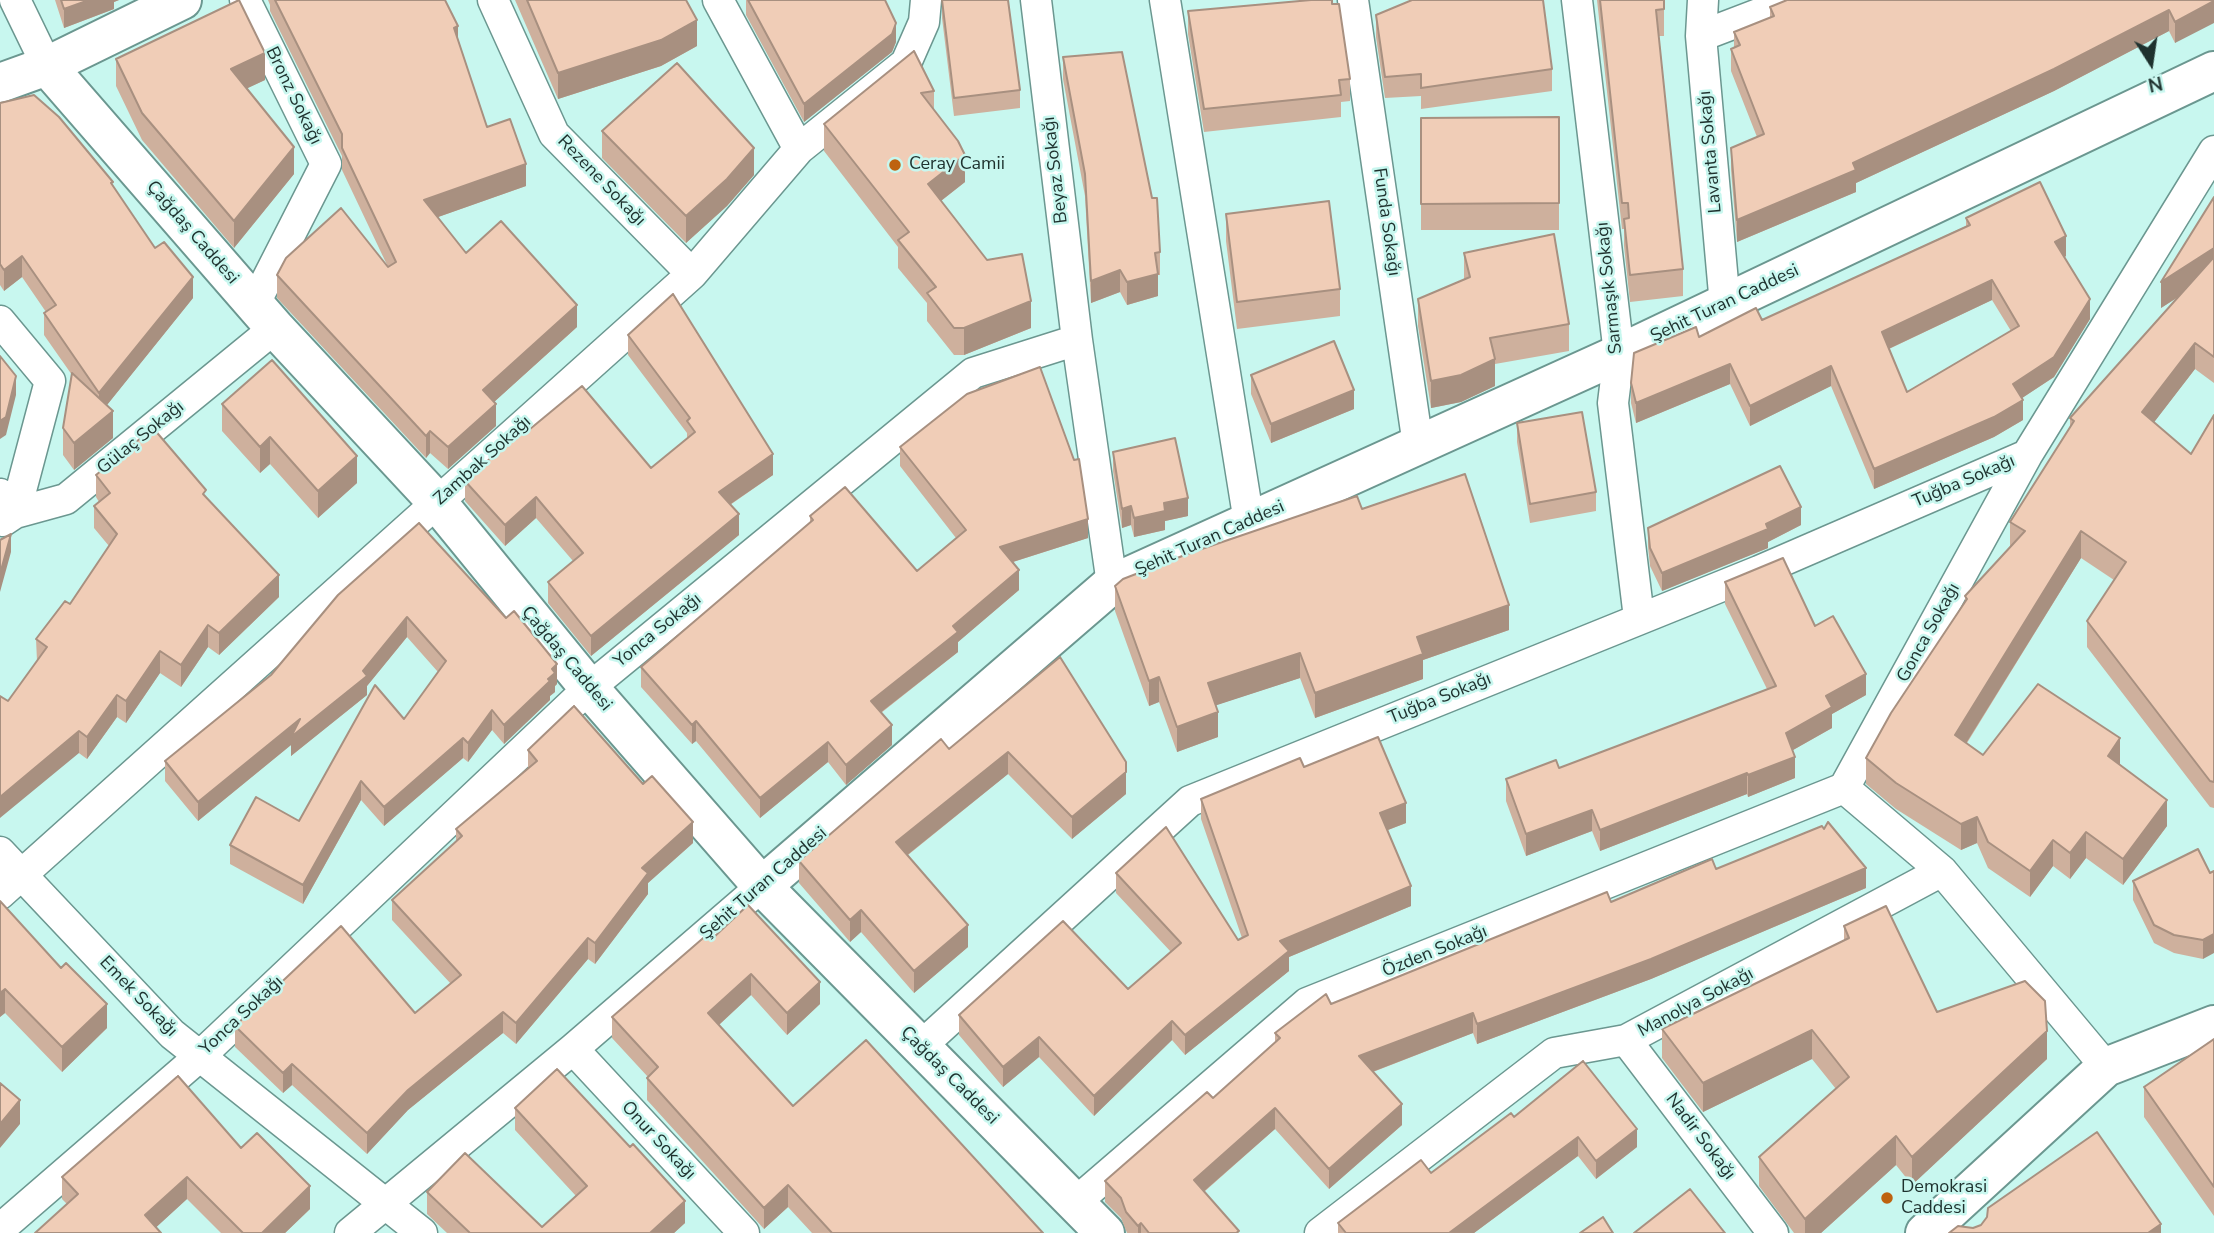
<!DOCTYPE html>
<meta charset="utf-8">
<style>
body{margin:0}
#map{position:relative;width:2214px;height:1233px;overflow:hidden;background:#c8f7ef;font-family:"Nunito Sans",sans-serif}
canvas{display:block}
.north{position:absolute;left:2116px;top:28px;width:70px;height:70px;-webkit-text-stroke:5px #c8f7ef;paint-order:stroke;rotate:168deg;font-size:19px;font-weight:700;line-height:28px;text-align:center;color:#1e312e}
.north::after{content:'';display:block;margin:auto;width:24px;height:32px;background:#1e312e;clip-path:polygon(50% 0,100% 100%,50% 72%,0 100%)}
</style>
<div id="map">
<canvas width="2214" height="1233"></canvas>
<div class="north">N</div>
</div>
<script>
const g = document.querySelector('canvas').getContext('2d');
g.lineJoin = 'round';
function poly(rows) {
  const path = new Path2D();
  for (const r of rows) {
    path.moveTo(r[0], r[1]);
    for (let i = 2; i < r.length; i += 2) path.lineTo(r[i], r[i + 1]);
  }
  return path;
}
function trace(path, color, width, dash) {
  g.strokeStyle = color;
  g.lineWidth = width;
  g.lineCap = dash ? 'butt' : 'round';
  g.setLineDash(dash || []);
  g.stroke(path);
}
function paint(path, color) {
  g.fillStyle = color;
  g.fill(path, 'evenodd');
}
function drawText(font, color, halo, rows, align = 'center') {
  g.font = font + ' "Nunito Sans",sans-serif';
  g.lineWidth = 5;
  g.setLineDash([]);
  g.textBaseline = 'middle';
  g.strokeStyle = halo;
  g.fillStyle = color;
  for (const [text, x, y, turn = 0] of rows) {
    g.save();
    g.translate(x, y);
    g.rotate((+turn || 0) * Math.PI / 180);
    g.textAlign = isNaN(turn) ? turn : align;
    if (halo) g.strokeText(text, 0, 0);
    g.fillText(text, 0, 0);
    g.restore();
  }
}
const street = poly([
 [15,0,47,66],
 [245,0,326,164,254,305],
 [493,0,554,134,692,274],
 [718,0,799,149],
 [1036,0,1077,340],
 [1165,0,1249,522],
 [1353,0,1418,445],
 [1577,0,1619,354,1613,403,1639,618],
 [1703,0,1701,36,1725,305],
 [1701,36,1795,0],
 [0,321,50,381,15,513,3,521],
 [0,494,15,513,66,499,275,328],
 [0,852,172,1034,422,1233],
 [0,894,692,274,799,149,906,63,924,22,926,0],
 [1626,1040,1773,1233],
 [920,1047,1190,801,1759,571,2027,455],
 [573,1049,744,1233],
 [2106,1067,1942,871,1844,788,2027,455,2214,151],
 [1077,1201,1307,1003,1844,788],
 [0,1229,199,1057,589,688,973,373,1077,340,1112,584],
 [350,1233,573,1049,762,886],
 [1320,1233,1554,1053,1626,1040,1942,871]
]);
const secondary = poly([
 [47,66,275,328,437,502,589,688,762,886,1105,1233],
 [0,83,47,66,182,0],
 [762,886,1112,584,1619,354,2214,71],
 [1925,1233,2106,1067,2214,1025]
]);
const wall = poly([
 [55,0,119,0,114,2,114,9,64,28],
 [268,0,445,0,487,127,526,186,438,217,466,253,577,327,494,402,496,426,448,469,430,453,426,458,277,298,277,275,388,267,342,170,342,156,270,11,270,5],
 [515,0,686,0,697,46,661,66,558,99],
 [746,0,885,0,896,42,892,52,804,122,746,15],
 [942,0,1020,90,1020,108,954,116,942,18],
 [1597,0,1664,0,1664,36,1659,36,1683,269,1683,296,1630,302,1624,246,1624,229,1622,229],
 [2214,0,2175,43,2169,31,2054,91,1856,183,1856,192,1737,242,1731,170,1731,148,1757,137,1731,71,1731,49,1734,48,1734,32,1770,18,1770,7],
 [1332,4,1350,79,1350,101,1341,102,1341,117,1204,132,1188,34,1188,11],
 [1376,15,1552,69,1552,91,1421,109,1421,96,1385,98,1376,37],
 [914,51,934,91,934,110,965,182,941,201,1031,328,964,355,954,355,927,321,927,303,898,268,898,247,824,151,824,124],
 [1063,57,1160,252,1160,275,1158,275,1158,296,1127,305,1120,292,1091,303,1085,196,1063,79],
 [116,59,265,80,247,88,294,174,234,248,142,140,116,86],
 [0,103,113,186,155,248,193,298,106,406,113,438,74,470,63,455,63,428,72,375,44,335,44,313,46,312,22,277,4,291,0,285],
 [1559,117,1559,230,1421,230,1421,118],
 [602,131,754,175,727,206,686,243,602,158],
 [2214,197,2214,383,2195,369,2154,422,2191,454,2214,415,2214,808,2210,807,2087,647,2087,621,2114,580,2081,558,1967,743,1983,755,2120,764,2167,826,2123,885,2086,858,2070,879,2053,866,2030,897,1988,868,1977,843,1961,850,1896,809,1866,784,1866,758,1965,602,1965,596,2010,547,2010,522,2070,427,2070,418,2178,297,2161,308],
 [1226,214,1340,289,1340,316,1237,329,1226,241],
 [1966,218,2066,256,2065,257,2090,319,2054,377,2022,398,2023,420,1994,437,1874,489,1831,386,1750,426,1730,384,1636,423,1631,403,1631,383,1699,337,1762,320,1966,226],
 [1992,300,2011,331,1907,392,1889,349],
 [1464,253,1569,324,1569,351,1495,364,1495,386,1461,402,1431,408,1418,326,1418,299,1464,280],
 [628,335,773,475,730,505,739,535,591,656,548,603,548,582,573,561,536,518,505,546,465,501,465,481,524,434,651,468,687,438,687,433,628,355],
 [1251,375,1354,409,1271,443,1251,394],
 [222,404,357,483,318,518,270,464,260,473,222,431],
 [1517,423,1596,492,1596,511,1530,523,1517,442],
 [900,447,1088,538,1013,562,1019,590,958,642,958,652,881,713,892,745,846,785,828,762,760,818,696,741,692,744,641,687,641,667,810,522,810,516,917,571,956,538,900,466],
 [1113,452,1188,516,1165,521,1165,530,1134,537,1131,525,1122,528,1113,471],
 [96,475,206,498,279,597,219,655,208,647,181,687,160,673,126,723,117,717,87,759,8,701,37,661,36,639,70,604,109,546,94,528,94,506,99,502,96,497],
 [1362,509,1509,630,1423,660,1423,679,1315,718,1300,678,1216,705,1218,737,1177,752,1159,702,1149,706,1115,611,1115,586],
 [419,523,557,684,555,686,555,692,550,696,550,700,504,744,492,730,468,762,463,758,384,826,361,800,303,904,230,864,230,845,299,821,404,719,438,672,407,637,367,686,367,695,291,756,291,745,198,821,165,781,165,761,271,675],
 [1801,525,1768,542,1768,548,1662,591,1650,566,1648,547,1648,528],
 [1725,582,1866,695,1832,714,1832,728,1793,750,1795,778,1748,797,1747,794,1600,851,1592,831,1526,856,1506,801,1506,779,1559,768,1767,689,1725,604],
 [1060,657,1126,794,1072,839,1008,774,908,855,968,947,914,993,861,932,850,942,799,883,799,861,949,749],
 [528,750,693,843,648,883,648,894,595,964,588,959,516,1044,503,1033,408,1110,367,1154,292,1085,283,1093,235,1047,235,1026,415,1013,451,984,392,920,392,900,456,841,456,829,528,769],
 [1304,767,1406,823,1388,830,1411,906,1289,957,1289,971,1185,1055,1172,1040,1094,1116,1039,1057,1003,1087,959,1035,959,1015,1128,989,1171,952,1116,893,1116,873,1238,940,1242,938,1201,819,1201,799],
 [1824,829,1866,888,1651,979,1477,1044,1473,1033,1373,1072,1402,1125,1329,1189,1275,1129,1204,1192,1239,1233,1127,1233,1121,1218,1105,1202,1105,1181,1213,1098,1275,1042,1275,1033,1331,1004,1611,902,1716,869],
 [2210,873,2203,959,2174,953,2154,943,2133,900,2133,881],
 [0,901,107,1028,62,1072,5,1013,0,1017],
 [1844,926,1937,1012,2047,1059,1912,1185,1896,1165,1821,1233,1794,1233,1759,1186,1759,1157,1836,1089,1812,1059,1703,1112,1662,1058,1662,1029,1844,940],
 [713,938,820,1004,787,1035,751,995,719,1025,793,1106,1043,1233,812,1233,788,1207,764,1229,647,1100,647,1078,648,1077,612,1038,612,1017],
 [2214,1039,2214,1216,2144,1117,2144,1087],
 [515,1108,685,1223,674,1233,447,1233,427,1214,427,1192,542,1227,576,1196,515,1130],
 [1514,1117,1637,1147,1596,1179,1578,1156,1474,1233,1338,1233,1338,1223,1431,1173],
 [241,1148,310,1209,285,1233,221,1233,187,1199,156,1227,67,1204,62,1199,62,1177]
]);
const shadedWall = poly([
 [89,0,119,0,114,2,114,9,64,28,64,9],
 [2214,1,2214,23,2175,43,2175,22],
 [2169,10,2169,31,2054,91,1856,183,1856,192,1737,242,1737,220],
 [697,20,697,46,661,66,558,99,558,73],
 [896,23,896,42,892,52,804,122,804,104],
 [458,26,458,48,454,28],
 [265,53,265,80,231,96,231,69],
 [294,147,294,174,234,248,234,221],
 [754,148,754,175,727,206,686,243,686,216],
 [965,155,965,182,928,211,928,184],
 [526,164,526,186,424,222,424,200],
 [2066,236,2066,256,2055,262,2055,242],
 [2214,248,2214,274,2161,308,2161,282],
 [22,256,22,277,4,291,4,270],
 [1120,270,1120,292,1091,303,1091,281],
 [1158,274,1158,296,1127,305,1127,282],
 [193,277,193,298,99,415,99,393],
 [1992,280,1992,300,1882,352,1882,332],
 [2090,299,2090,319,2054,377,2013,404,2013,384],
 [1031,301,1031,328,964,355,964,328],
 [577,305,577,327,483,412,483,390],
 [2195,343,2195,369,2142,438,2142,412],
 [1495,359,1495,386,1461,402,1431,408,1431,381],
 [1730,364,1730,384,1636,423,1636,403],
 [1831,366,1831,386,1750,426,1750,406],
 [16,376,16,395,6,435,0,439,0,421],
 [1354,390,1354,409,1271,443,1271,424],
 [2023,400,2023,420,1994,437,1874,489,1874,469],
 [496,404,496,426,448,469,448,447],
 [113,411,113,438,74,470,74,443],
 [430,431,430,453,426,458,426,436],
 [270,437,270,464,260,473,260,447],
 [773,454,773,475,719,512,719,492],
 [357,456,357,483,318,518,318,491],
 [536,497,536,518,505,546,505,525],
 [1188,498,1188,516,1165,521,1165,530,1134,537,1134,518,1164,503],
 [1131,506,1131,525,1122,528,1122,509],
 [1801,507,1801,525,1768,542,1768,548,1662,591,1662,573],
 [739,514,739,535,591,656,591,636],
 [1088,519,1088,538,1000,566,1000,547],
 [2081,531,2081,558,1955,761,1955,735],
 [11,534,11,552,0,592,0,574],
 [1019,570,1019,590,958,642,958,652,871,720,871,701,953,626],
 [279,575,279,597,219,655,219,633],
 [1509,605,1509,630,1423,660,1423,679,1315,718,1315,693,1417,637],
 [407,617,407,637,367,686,367,695,291,756,291,745,198,821,198,802,300,719,363,671],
 [208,625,208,647,181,687,181,665],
 [160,651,160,673,126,723,126,701],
 [1300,653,1300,678,1208,708,1208,683],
 [557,664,557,684,555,686,555,692,550,696,550,700,504,744,504,725,548,679,552,669],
 [1866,674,1866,695,1832,714,1832,728,1786,754,1786,733,1826,696],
 [1159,677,1159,702,1149,706,1149,681],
 [117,695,117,717,87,759,87,737],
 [492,710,492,730,468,762,468,743],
 [1218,712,1218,737,1177,752,1177,727],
 [696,721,696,741,692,744,692,725],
 [892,725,892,745,846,785,846,765],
 [79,731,79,753,0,818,0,797],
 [463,738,463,758,384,826,384,807],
 [2120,738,2120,764,2108,782,2108,756],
 [828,742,828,762,760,818,760,798],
 [1008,752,1008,774,896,864,896,842],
 [1795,757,1795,778,1748,797,1748,775],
 [1126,772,1126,794,1072,839,1072,817],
 [1747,773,1747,794,1600,851,1600,830],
 [361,781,361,800,303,904,303,885],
 [2167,800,2167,826,2123,885,2123,859],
 [1406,803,1406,823,1380,833,1380,813],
 [1592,810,1592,831,1526,856,1526,834],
 [1977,817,1977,843,1961,850,1961,824],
 [693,822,693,843,648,883,648,894,595,964,595,943,642,868],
 [2086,832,2086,858,2070,879,2070,853],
 [2053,840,2053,866,2030,897,2030,871],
 [1866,868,1866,888,1651,979,1477,1044,1477,1024],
 [1411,886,1411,906,1289,957,1289,971,1185,1055,1185,1035,1280,941],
 [861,910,861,932,850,942,850,920],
 [968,925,968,947,914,993,914,971],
 [2214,934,2214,953,2203,959,2203,940],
 [588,938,588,959,516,1044,516,1023],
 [751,974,751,995,708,1035,708,1013],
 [820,982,820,1004,787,1035,787,1013],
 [5,989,5,1013,0,1017,0,993],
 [107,1004,107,1028,62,1072,62,1047],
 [503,1012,503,1033,408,1110,367,1154,367,1133,408,1090],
 [1473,1013,1473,1033,1359,1077,1359,1056],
 [1172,1021,1172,1040,1094,1116,1094,1096],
 [1812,1030,1812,1059,1703,1112,1703,1083],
 [2047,1031,2047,1059,1912,1185,1912,1157],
 [1039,1037,1039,1057,1003,1087,1003,1067],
 [292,1064,292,1085,283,1093,283,1073],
 [20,1100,20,1124,0,1148,0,1124],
 [1402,1104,1402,1125,1329,1189,1329,1169],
 [1275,1108,1275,1129,1194,1200,1194,1180],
 [1637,1129,1637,1147,1596,1179,1596,1161],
 [1896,1136,1896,1165,1821,1233,1805,1233,1805,1219],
 [1578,1137,1578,1156,1474,1233,1449,1233],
 [187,1177,187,1199,150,1233,145,1215],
 [788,1185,788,1207,764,1229,764,1208],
 [310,1186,310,1209,285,1233,262,1233],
 [685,1201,685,1223,674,1233,650,1233],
 [1141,1223,1141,1233,1138,1233,1138,1226],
 [2161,1224,2161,1233,2148,1233]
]);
const building = poly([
 [61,0,89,0,64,9,61,0],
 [239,0,265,53,231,69,294,147,234,221,142,113,116,59,239,0],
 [275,0,445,0,458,26,454,28,487,127,510,119,526,164,424,200,466,253,501,221,577,305,483,390,496,404,448,447,430,431,426,436,277,275,286,258,341,208,388,267,396,262,342,148,342,134,275,0],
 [527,0,686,0,697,20,661,40,558,73,527,0],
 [748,0,885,0,896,23,892,34,804,104,748,0],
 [942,0,1008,0,1020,90,954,98,942,0],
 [1311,0,1332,0,1332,4,1339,4,1350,79,1339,80,1341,95,1204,109,1188,11,1311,0],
 [1412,0,1543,0,1552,69,1421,88,1421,74,1385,77,1376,15,1412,0],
 [1600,0,1664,0,1664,9,1656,10,1683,269,1630,275,1624,219,1629,218,1628,203,1622,203,1600,0],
 [1787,0,2214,0,2214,1,2175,22,2169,10,2054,69,1853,163,1856,170,1737,220,1731,148,1764,134,1731,49,1740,45,1734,32,1774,16,1770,7,1787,0],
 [914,51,934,91,921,93,958,141,965,155,928,184,987,260,1022,254,1031,301,964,328,954,328,927,293,936,287,898,240,909,232,824,124,914,51],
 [1122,52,1152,198,1157,198,1160,252,1155,253,1158,274,1127,282,1120,270,1091,281,1085,174,1063,57,1122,52],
 [677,63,754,148,727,179,686,216,602,131,677,63],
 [34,95,59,117,113,182,111,183,155,248,164,242,193,277,99,393,44,313,56,305,22,256,4,270,0,264,0,103,34,95],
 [1559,117,1559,203,1421,204,1421,118,1559,117],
 [2040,182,2066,236,2055,242,2090,299,2054,357,2013,384,2023,400,1994,417,1874,469,1831,366,1750,406,1730,364,1636,403,1631,383,1634,353,1696,327,1699,337,1756,308,1762,320,1970,225,1966,218,2040,182],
 [1992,280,2019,326,1907,392,1882,332,1992,280],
 [2214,197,2214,248,2161,282,2214,197],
 [1329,201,1340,289,1237,302,1226,214,1329,201],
 [1554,234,1569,324,1490,338,1495,359,1461,375,1431,381,1418,299,1470,277,1464,253,1554,234],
 [2214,257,2214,357,2195,343,2142,412,2191,454,2214,415,2214,782,2210,781,2087,621,2126,562,2081,531,1955,735,1983,755,2038,684,2120,738,2108,756,2167,800,2123,859,2086,832,2070,853,2053,840,2030,871,1988,842,1977,817,1961,824,1896,783,1866,758,1891,713,1967,599,1965,596,2025,531,2010,522,2074,421,2070,418,2214,257],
 [673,294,773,454,719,492,739,514,591,636,548,582,583,553,536,497,505,525,465,481,521,431,524,434,582,386,651,468,695,432,687,421,690,418,628,335,673,294],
 [1334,341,1354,390,1271,424,1251,375,1334,341],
 [0,356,16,376,6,417,0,421,0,356],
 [272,360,357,456,318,491,270,437,260,447,222,404,272,360],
 [1040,367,1074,460,1079,459,1088,519,1000,547,1019,570,953,626,958,632,871,701,892,725,846,765,828,742,760,798,696,721,692,725,641,667,813,520,810,516,845,487,917,571,966,530,900,447,967,394,1040,367],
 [72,373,113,411,74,443,63,428,72,373],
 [1582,412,1596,492,1530,504,1517,423,1582,412],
 [153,428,206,490,203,494,279,575,219,633,208,625,181,665,160,651,126,701,117,695,87,737,79,731,0,797,0,696,8,701,47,647,36,639,65,601,70,604,117,534,94,506,110,493,96,475,153,428],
 [1175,438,1188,498,1164,503,1165,511,1134,518,1131,506,1122,509,1113,452,1175,438],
 [1780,466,1801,507,1766,524,1768,529,1662,573,1650,548,1648,528,1780,466],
 [1465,474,1509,605,1417,637,1423,654,1315,693,1300,653,1208,683,1218,712,1177,727,1159,677,1149,681,1115,586,1123,579,1190,553,1357,496,1362,509,1465,474],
 [419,523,506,618,514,611,557,664,552,669,555,673,548,679,550,681,504,725,492,710,468,743,463,738,384,807,361,781,303,885,230,845,256,797,299,821,375,685,404,719,446,661,407,617,363,671,367,676,291,737,300,719,198,802,165,761,271,675,338,595,419,523],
 [11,534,0,574,0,540,11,534],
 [1783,558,1815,626,1833,616,1866,674,1826,696,1832,707,1786,733,1795,757,1748,775,1747,773,1600,830,1592,810,1526,834,1506,779,1556,760,1559,768,1776,686,1725,582,1783,558],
 [1060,657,1126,762,1126,772,1072,817,1008,752,896,842,968,925,914,971,861,910,850,920,799,861,941,739,949,749,1060,657],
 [574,706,643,784,652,776,693,822,642,868,648,873,595,943,588,938,516,1023,503,1012,408,1090,367,1133,292,1064,283,1073,235,1026,341,926,415,1013,461,975,392,900,462,836,456,829,537,761,528,750,574,706],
 [1378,737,1406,803,1380,813,1411,886,1280,941,1289,951,1185,1035,1172,1021,1094,1096,1039,1037,1003,1067,959,1015,1063,921,1128,989,1181,943,1116,873,1166,827,1238,940,1248,935,1201,799,1300,758,1304,767,1378,737],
 [1828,822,1866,868,1651,959,1477,1024,1473,1013,1359,1056,1402,1104,1329,1169,1275,1108,1194,1180,1239,1231,1236,1233,1149,1233,1141,1223,1138,1226,1126,1212,1121,1198,1105,1181,1207,1092,1213,1098,1280,1038,1275,1033,1326,994,1331,1004,1607,892,1611,902,1712,859,1716,869,1822,826,1824,829,1828,822],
 [2198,849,2210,873,2214,871,2214,934,2203,940,2174,935,2154,925,2133,881,2198,849],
 [0,901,61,968,66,963,107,1004,62,1047,5,989,0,993,0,901],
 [748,905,820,982,787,1013,751,974,708,1013,793,1106,866,1040,1043,1233,832,1233,788,1185,764,1208,647,1078,658,1067,612,1017,709,933,713,938,748,905],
 [1886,906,1937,1012,2025,981,2045,1001,2047,1031,1912,1157,1896,1136,1805,1219,1759,1157,1849,1077,1812,1030,1703,1083,1662,1029,1849,938,1844,926,1886,906],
 [2214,1039,2214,1187,2144,1087,2214,1039],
 [1583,1061,1637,1129,1596,1161,1578,1137,1449,1233,1346,1233,1338,1223,1421,1160,1431,1173,1511,1113,1514,1117,1583,1061],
 [557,1069,630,1147,633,1144,685,1201,650,1233,470,1233,427,1192,465,1153,542,1227,587,1186,515,1108,557,1069],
 [178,1076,241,1148,257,1133,310,1186,262,1233,243,1233,187,1177,145,1215,161,1233,35,1233,78,1194,62,1177,178,1076],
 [0,1083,20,1100,0,1124,0,1083],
 [2097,1132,2161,1224,2148,1233,1949,1233,1958,1226,1973,1228,1981,1225,1987,1217,1988,1208,2097,1132],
 [1690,1189,1725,1233,1634,1233,1690,1189],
 [1603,1217,1613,1233,1580,1233,1603,1217]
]);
const markers = [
 [895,165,7,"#be620f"],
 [1887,1198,7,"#be620f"]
];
const streetNames = [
 ["Bronz Sokağı",293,96,64],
 ["Lavanta Sokağı",1711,152,-95],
 ["Beyaz Sokağı",1056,170,-97],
 ["Rezene Sokağı",601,181,46],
 ["Funda Sokağı",1386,222,82],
 ["Çağdaş Caddesi",192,233,49],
 ["Sarmaşık Sokağı",1610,288,-96],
 ["Şehit Turan Caddesi",1725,304,-25],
 ["Gülaç Sokağı",141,438,-39],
 ["Zambak Sokağı",483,461,-42],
 ["Tuğba Sokağı",1964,482,-23],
 ["Şehit Turan Caddesi",1210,539,-24],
 ["Yonca Sokağı",658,631,-39],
 ["Gonca Sokağı",1929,633,-61],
 ["Çağdaş Caddesi",566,659,50],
 ["Tuğba Sokağı",1440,699,-22],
 ["Şehit Turan Caddesi",764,884,-41],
 ["Özden Sokağı",1435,952,-22],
 ["Emek Sokağı",138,997,46],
 ["Manolya Sokağı",1696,1003,-28],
 ["Yonca Sokağı",242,1016,-43],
 ["Çağdaş Caddesi",949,1076,45],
 ["Nadir Sokağı",1700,1137,53],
 ["Onur Sokağı",658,1141,47]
];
const poiNames = [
 ["Ceray Camii",909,165],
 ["Demokrasi",1901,1188],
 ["Caddesi",1901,1209]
];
trace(street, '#6b9790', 33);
trace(secondary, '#6b9790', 42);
trace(street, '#fff', 30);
trace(secondary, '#fff', 38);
paint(wall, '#ceb09d');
paint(shadedWall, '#a89080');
paint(building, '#f0cdb7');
trace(building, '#a89080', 2);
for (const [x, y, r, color] of markers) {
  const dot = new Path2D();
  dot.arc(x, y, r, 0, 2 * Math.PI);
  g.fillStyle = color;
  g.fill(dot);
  trace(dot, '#c8f7ef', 2.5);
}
drawText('18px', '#1e312e', '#c8f7ef', streetNames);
drawText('18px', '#1e312e', '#c8f7ef', poiNames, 'left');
</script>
